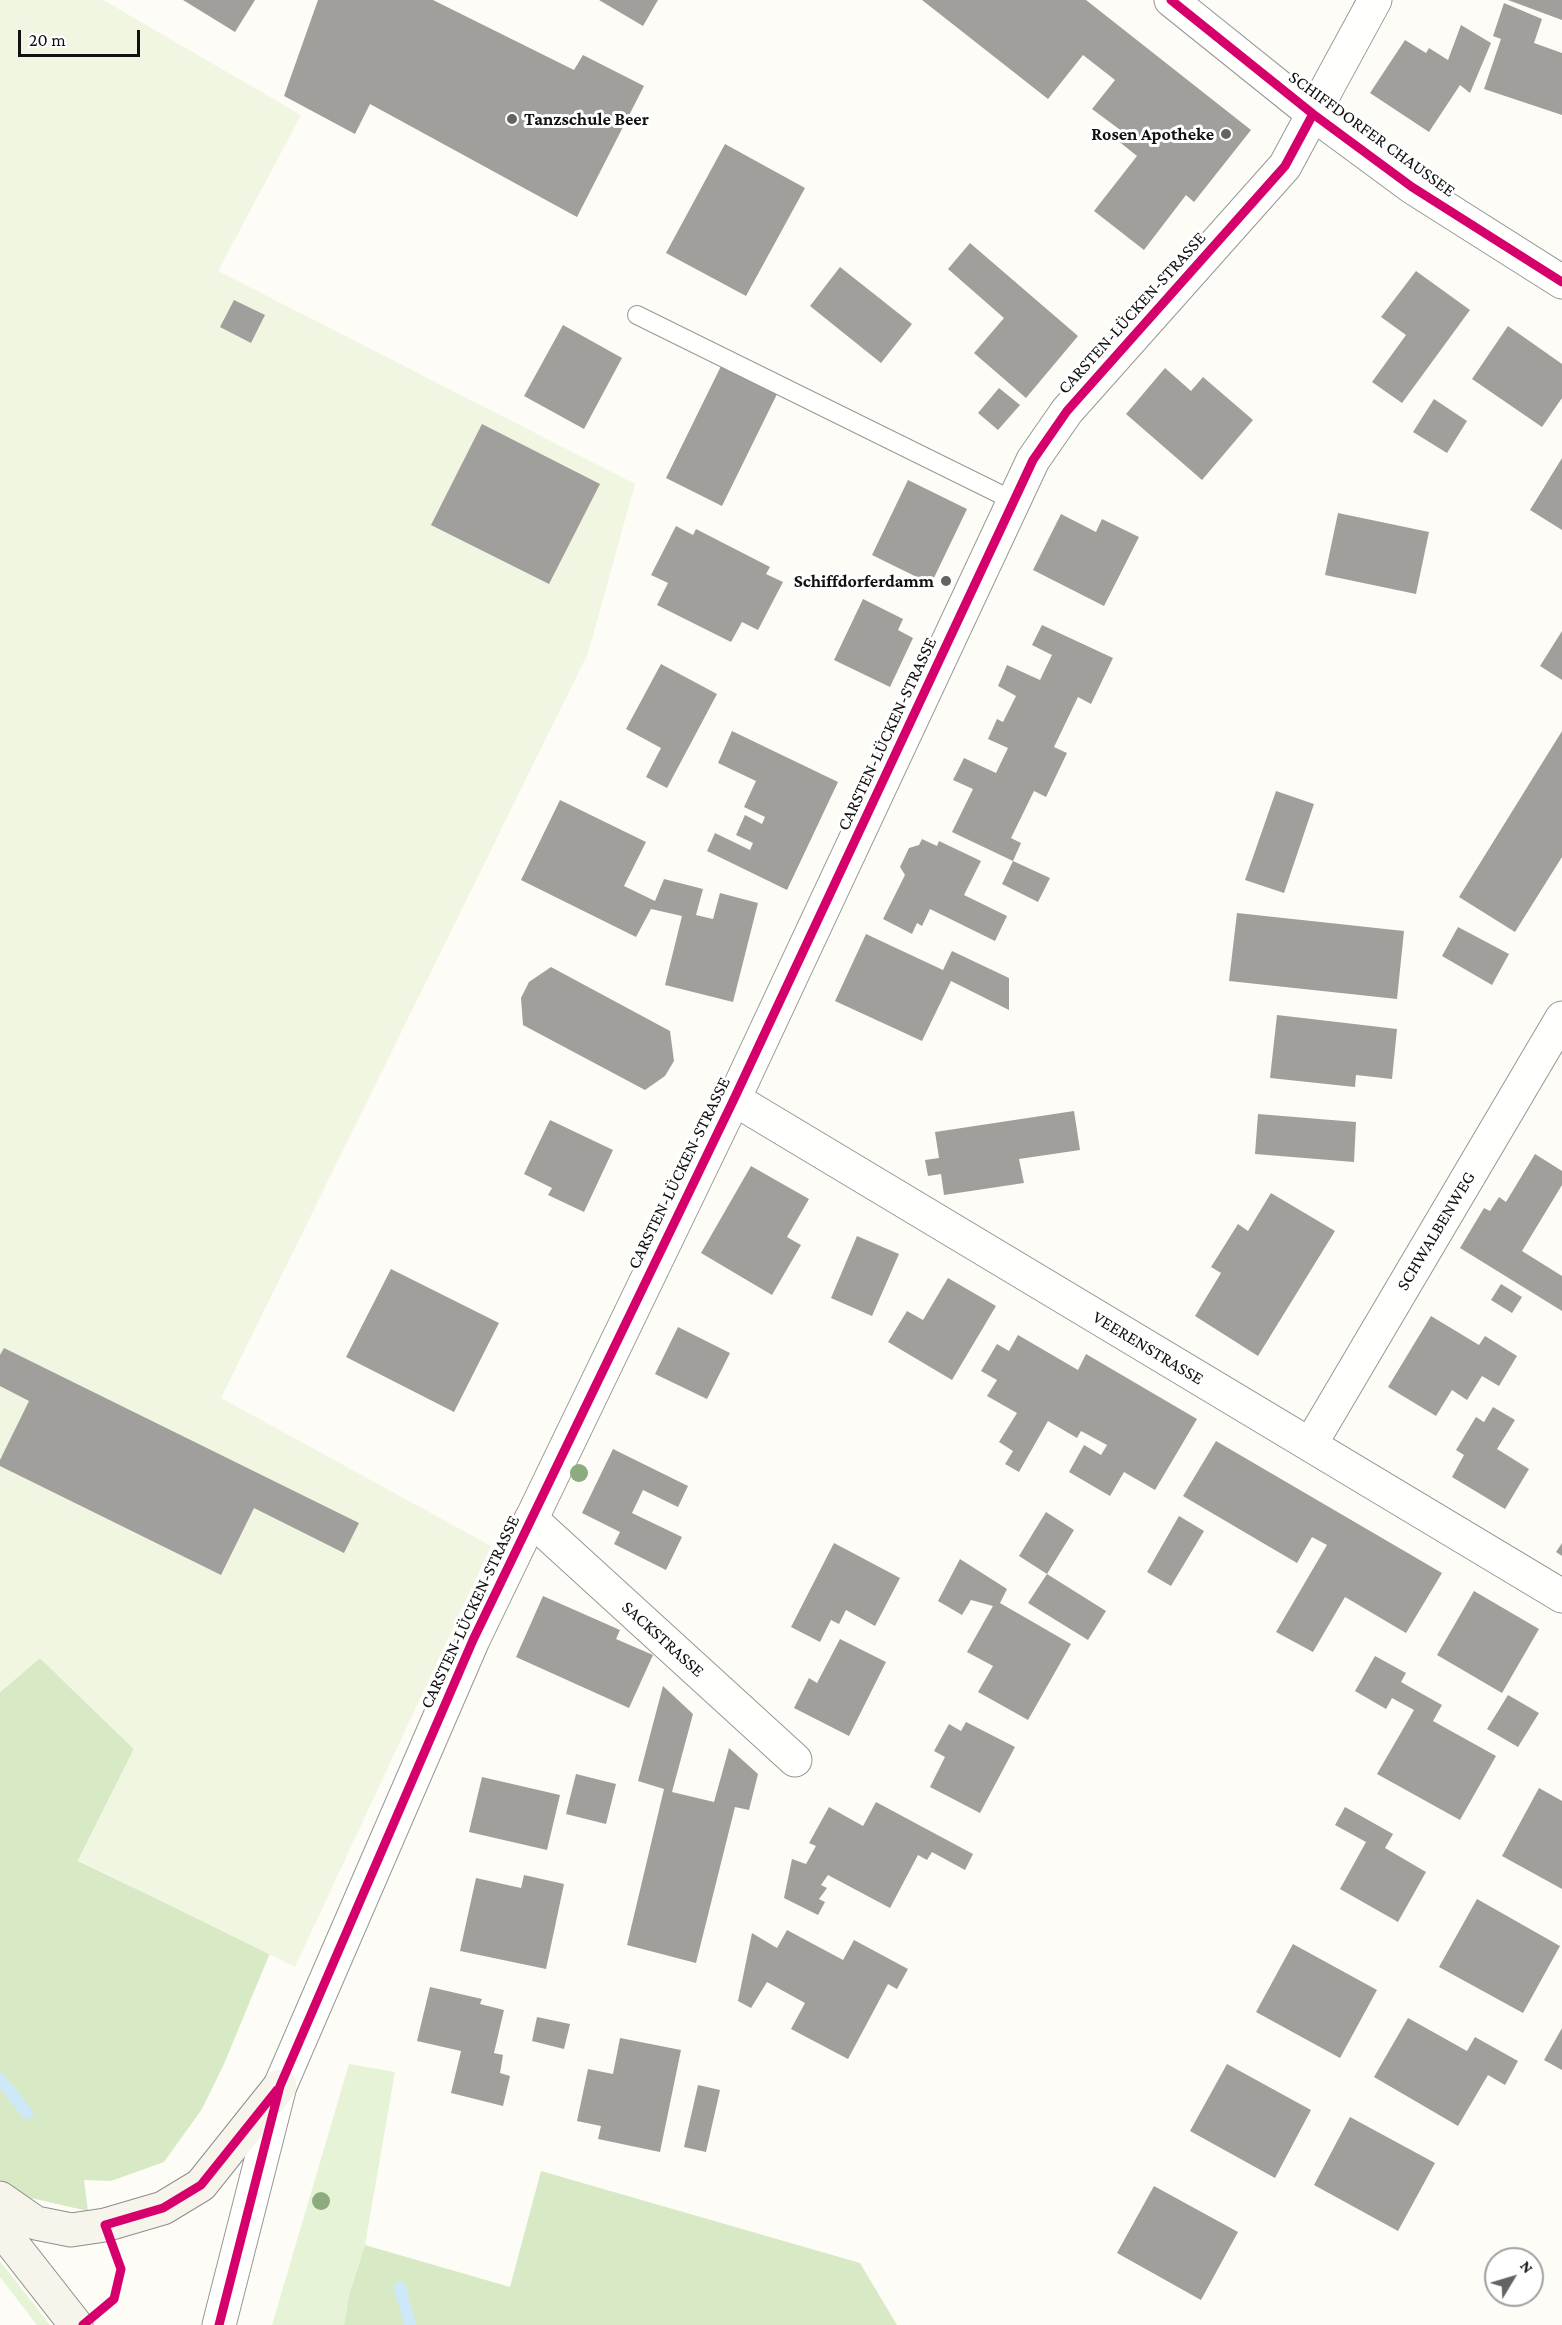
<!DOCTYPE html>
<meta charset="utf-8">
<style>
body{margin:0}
#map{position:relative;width:1562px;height:2325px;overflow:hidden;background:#fdfcf7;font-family:"Crimson Pro",serif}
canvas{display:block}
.north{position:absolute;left:1484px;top:2247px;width:60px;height:60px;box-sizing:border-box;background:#fff;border:2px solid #a0a0a0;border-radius:50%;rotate:52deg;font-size:16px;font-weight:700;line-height:24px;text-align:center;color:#111}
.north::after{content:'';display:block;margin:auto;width:21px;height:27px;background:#646362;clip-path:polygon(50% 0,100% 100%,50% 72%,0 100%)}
.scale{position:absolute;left:18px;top:30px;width:122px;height:27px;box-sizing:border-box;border:3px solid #111;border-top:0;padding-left:8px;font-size:18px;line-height:21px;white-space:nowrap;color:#111;-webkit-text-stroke:4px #fff;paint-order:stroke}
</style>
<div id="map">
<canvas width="1562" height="2325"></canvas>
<div class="north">N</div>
<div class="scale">20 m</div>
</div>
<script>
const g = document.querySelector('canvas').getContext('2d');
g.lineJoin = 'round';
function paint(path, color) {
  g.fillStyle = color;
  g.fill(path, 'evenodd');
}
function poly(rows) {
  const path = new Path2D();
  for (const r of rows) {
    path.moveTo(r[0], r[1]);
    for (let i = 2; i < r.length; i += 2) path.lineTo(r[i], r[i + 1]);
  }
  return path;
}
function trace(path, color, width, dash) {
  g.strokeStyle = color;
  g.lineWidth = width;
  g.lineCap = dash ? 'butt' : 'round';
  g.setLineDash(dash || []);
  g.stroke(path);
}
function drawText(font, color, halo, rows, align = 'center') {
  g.font = font + ' "Crimson Pro",serif';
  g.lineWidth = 6;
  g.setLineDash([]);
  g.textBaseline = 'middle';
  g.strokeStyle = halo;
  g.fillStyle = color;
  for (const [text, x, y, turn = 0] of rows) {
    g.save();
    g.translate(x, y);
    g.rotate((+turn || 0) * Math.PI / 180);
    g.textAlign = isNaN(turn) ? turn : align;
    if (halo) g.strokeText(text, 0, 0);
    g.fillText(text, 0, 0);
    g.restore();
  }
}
const green = poly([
 [349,2064,395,2072,365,2245,349,2295,344,2325,272,2325],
 [0,2261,50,2325,37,2325,0,2277]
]);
const forest = poly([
 [40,1658,134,1749,78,1861,270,1953,224,2064,202,2109,164,2162,111,2181,84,2180,88,2211,22,2196,0,2180,0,1692],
 [541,2171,860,2263,897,2325,344,2325,349,2295,365,2245,510,2287]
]);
const pitch = poly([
 [0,0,103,0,301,115,218,271,635,484,588,653,221,1398,491,1546,295,1967,78,1860,134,1749,40,1658,0,1692]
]);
const stream = poly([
 [0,2079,27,2113],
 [400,2288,410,2325]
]);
const building = poly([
 [183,0,255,0,235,32],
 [318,0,433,0,574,70,583,55,644,86,577,217,370,104,355,134,284,96],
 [599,0,658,0,643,26],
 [922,0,1086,0,1251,130,1194,202,1186,195,1144,250,1094,211,1137,156,1117,140,1123,132,1092,109,1115,80,1083,55,1048,99],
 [1508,0,1562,0,1562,20],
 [1504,3,1542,19,1534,43,1562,53,1562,115,1484,89,1501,39,1493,36],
 [1461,25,1491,43,1470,93,1460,85,1429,132,1370,93,1405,40,1426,53,1429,48,1448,60],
 [725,144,805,188,746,296,666,253],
 [970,243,1078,336,1026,398,974,353,1004,318,948,269],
 [840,267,912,324,881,363,810,306],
 [1416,271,1470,310,1402,403,1372,382,1406,335,1381,317],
 [234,300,265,315,251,343,220,327],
 [563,325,622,358,584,429,524,396],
 [1508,326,1562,364,1562,398,1542,427,1472,379],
 [723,362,779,390,722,506,666,478],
 [1165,368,1191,391,1203,377,1253,420,1202,480,1126,414],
 [999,388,1020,405,998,430,978,413],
 [1434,399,1467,421,1447,453,1413,432],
 [482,424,600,484,549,584,431,525],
 [1562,458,1562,530,1530,510],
 [908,480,967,509,931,584,872,555],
 [1338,513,1429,532,1416,594,1325,575],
 [1061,514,1096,532,1102,519,1139,537,1104,606,1033,570],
 [676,526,693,535,696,529,770,567,766,574,783,582,758,630,742,622,731,642,657,605,668,583,651,575],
 [863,599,903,619,898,630,913,638,890,687,834,660],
 [1042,625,1113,658,1091,704,1078,697,1054,747,1067,753,1046,797,1034,791,1011,838,1021,843,1013,861,952,832,973,789,953,780,964,758,996,773,1008,748,988,739,997,719,1003,722,1016,696,998,686,1007,665,1040,680,1052,655,1032,645],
 [1562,631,1562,680,1540,666],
 [661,664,717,694,667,788,646,777,661,748,626,729],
 [732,731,838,782,787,890,707,851,715,833,750,850,753,843,736,835,745,815,762,824,765,817,744,807,756,781,718,763],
 [1562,731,1562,857,1515,932,1459,897],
 [1276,791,1314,804,1284,893,1245,880],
 [560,800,646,842,624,886,655,901,664,879,703,889,696,915,713,919,720,893,758,903,733,1002,665,985,682,916,651,909,636,937,521,880],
 [922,839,937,846,939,841,981,861,964,895,1007,916,995,941,930,909,922,926,917,923,912,934,883,919,905,875,900,867,909,848,919,845],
 [1013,861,1050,878,1038,902,1002,884],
 [1237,913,1404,931,1397,999,1229,981],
 [1458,927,1509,954,1492,985,1442,956],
 [866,934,943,970,952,951,1009,978,1009,1010,951,981,922,1041,835,1001],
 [551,967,670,1031,674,1061,665,1076,645,1090,523,1025,521,998,529,982],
 [1277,1015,1397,1029,1392,1079,1356,1075,1355,1087,1270,1078],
 [1074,1111,1080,1150,1019,1159,1024,1183,944,1195,941,1174,928,1176,925,1160,939,1158,935,1132],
 [1258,1114,1356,1122,1354,1162,1255,1154],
 [550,1120,613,1150,584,1212,548,1195,552,1188,524,1174],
 [1535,1154,1562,1171,1562,1185,1522,1251,1562,1276,1562,1311,1460,1248,1484,1208,1490,1211,1499,1197,1506,1202],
 [751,1166,809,1199,787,1237,801,1245,772,1295,701,1253],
 [1271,1193,1335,1231,1258,1356,1195,1316,1221,1273,1211,1267,1238,1224,1248,1231],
 [857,1236,899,1254,872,1316,831,1298],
 [391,1269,499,1323,454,1412,346,1357],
 [948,1278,996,1306,952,1380,888,1342,907,1311,923,1320],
 [1501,1284,1522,1297,1512,1313,1491,1300],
 [1431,1316,1479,1345,1485,1336,1517,1356,1499,1386,1482,1376,1467,1400,1452,1390,1436,1416,1388,1387],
 [678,1327,730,1353,707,1399,655,1374],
 [1018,1335,1078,1370,1086,1354,1197,1419,1155,1490,1124,1472,1110,1496,1069,1472,1084,1445,1101,1455,1107,1445,1081,1431,1077,1438,1048,1421,1019,1472,1005,1464,1013,1451,999,1442,1017,1413,987,1396,997,1380,981,1371,997,1344,1009,1351],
 [4,1348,359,1523,344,1553,254,1508,221,1575,0,1466,0,1460,29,1401,0,1386,0,1355],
 [1493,1407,1515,1420,1497,1449,1529,1469,1505,1509,1452,1477,1464,1455,1456,1450,1476,1417,1484,1422],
 [1216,1441,1442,1573,1406,1633,1345,1597,1313,1652,1276,1632,1327,1545,1312,1537,1297,1563,1183,1496],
 [613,1449,688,1486,678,1507,643,1490,632,1513,682,1537,666,1570,614,1544,620,1532,582,1513],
 [1046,1512,1074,1530,1047,1574,1019,1556],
 [1179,1516,1204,1531,1171,1586,1147,1572],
 [834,1543,900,1578,875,1626,846,1610,839,1624,831,1620,820,1642,791,1627],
 [1562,1543,1562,1556,1556,1552],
 [960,1559,1007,1589,1000,1603,1071,1644,1028,1720,978,1692,993,1666,967,1652,993,1606,971,1600,962,1615,938,1601],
 [1047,1574,1106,1611,1088,1640,1028,1603],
 [1474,1591,1539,1629,1502,1693,1437,1655],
 [543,1596,620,1630,616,1639,653,1655,629,1708,516,1657],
 [840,1639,886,1662,849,1736,794,1708,809,1678,817,1683],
 [1375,1656,1406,1673,1401,1682,1442,1705,1433,1721,1496,1756,1460,1820,1377,1774,1414,1710,1392,1698,1386,1709,1355,1691],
 [663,1686,693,1714,672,1792,714,1802,729,1748,758,1774,749,1810,735,1807,696,1963,627,1945,664,1789,638,1781],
 [1508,1695,1539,1713,1518,1747,1487,1729],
 [966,1722,1015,1747,980,1813,930,1787,945,1757,934,1751,949,1724,961,1731],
 [576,1774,616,1784,606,1824,566,1814],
 [482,1777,560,1795,547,1850,469,1832],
 [1539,1788,1562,1801,1562,1889,1502,1856],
 [876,1802,973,1854,965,1870,932,1852,927,1860,918,1855,890,1908,828,1875,821,1885,827,1888,819,1899,825,1902,818,1915,784,1898,792,1859,806,1864,816,1846,809,1843,829,1807,863,1826],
 [1345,1807,1393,1834,1385,1848,1426,1872,1398,1922,1340,1889,1366,1842,1335,1825],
 [524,1875,564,1884,546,1969,460,1951,476,1878,521,1888],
 [1477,1899,1560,1946,1523,2013,1439,1967],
 [787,1930,843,1960,854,1940,908,1969,897,1989,888,1984,848,2059,791,2029,805,2003,767,1982,751,2008,738,2001,752,1933,777,1948],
 [1293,1944,1377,1990,1340,2058,1256,2012],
 [430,1987,482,1999,480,2004,504,2010,494,2053,503,2055,500,2073,510,2076,503,2106,451,2093,461,2051,417,2041],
 [537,2017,570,2024,564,2049,532,2041],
 [1408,2018,1467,2051,1475,2037,1518,2061,1505,2085,1488,2075,1458,2126,1374,2077],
 [1562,2028,1562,2070,1544,2060],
 [620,2038,681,2050,660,2152,598,2139,601,2126,577,2121,588,2069,613,2074],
 [1227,2064,1311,2110,1275,2178,1190,2131],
 [698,2085,720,2090,706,2152,684,2147],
 [1350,2117,1435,2163,1398,2231,1314,2185],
 [1154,2186,1238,2232,1201,2300,1117,2253]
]);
const service = poly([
 [637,315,1014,501]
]);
const minor = poly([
 [1313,114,1375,0],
 [734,1099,1562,1596],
 [1310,1445,1562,1018],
 [531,1519,795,1760]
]);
const tertiary = poly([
 [1171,0,1313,114,1412,187,1562,282],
 [219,2325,280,2086,473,1640,734,1099,1033,460,1067,411,1285,166,1313,114]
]);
const secondary = poly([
 [0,2198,36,2223,71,2230,105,2225,163,2208,201,2185,280,2086],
 [0,2228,76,2325]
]);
const cycleway = poly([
 [1171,0,1313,114,1412,187,1562,282],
 [83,2325,114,2299,121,2269,105,2225,163,2208,201,2185,277,2090],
 [219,2325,280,2086,473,1640,734,1099,1033,460,1067,411,1285,166,1313,114]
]);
const trees = [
 [579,1473],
 [321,2201]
];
const markers = [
 [512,119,6,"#646362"],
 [1226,134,6,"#646362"],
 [946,581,6,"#646362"]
];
const poiNames = [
 ["Tanzschule Beer",524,119,"left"],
 ["Rosen Apotheke",1214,134],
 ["Schiffdorferdamm",934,581]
];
const streetNames = [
 ["SCHIFFDORFER CHAUSSEE",1372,134,36],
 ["CARSTEN-LÜCKEN-STRASSE",1132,313,-48],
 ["CARSTEN-LÜCKEN-STRASSE",887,734,-65],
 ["CARSTEN-LÜCKEN-STRASSE",679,1173,-64],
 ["SCHWALBENWEG",1436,1231,-59],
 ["VEERENSTRASSE",1148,1348,31],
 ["CARSTEN-LÜCKEN-STRASSE",470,1612,-65],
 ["SACKSTRASSE",663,1639,42]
];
paint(green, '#e7f3d7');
paint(forest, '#d8eac5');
paint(pitch, '#f0f6e1');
trace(stream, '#cde8f7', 12);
paint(building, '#a19f9c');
trace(service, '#979795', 20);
trace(minor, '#979795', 35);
trace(tertiary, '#979795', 35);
trace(secondary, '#8e8d8b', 35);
trace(service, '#fffffe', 18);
trace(minor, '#fffffe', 33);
trace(tertiary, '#fffffe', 33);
trace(secondary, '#f6f4eb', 33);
trace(cycleway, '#d6006c', 9);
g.fillStyle = '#8cac80';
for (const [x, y] of trees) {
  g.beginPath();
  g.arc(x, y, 9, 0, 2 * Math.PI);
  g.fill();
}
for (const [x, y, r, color] of markers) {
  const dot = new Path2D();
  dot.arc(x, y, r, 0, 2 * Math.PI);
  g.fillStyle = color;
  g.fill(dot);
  trace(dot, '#fff', 2);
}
drawText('bold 18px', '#111', '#fff', poiNames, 'right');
drawText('18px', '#111', '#fff', streetNames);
</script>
